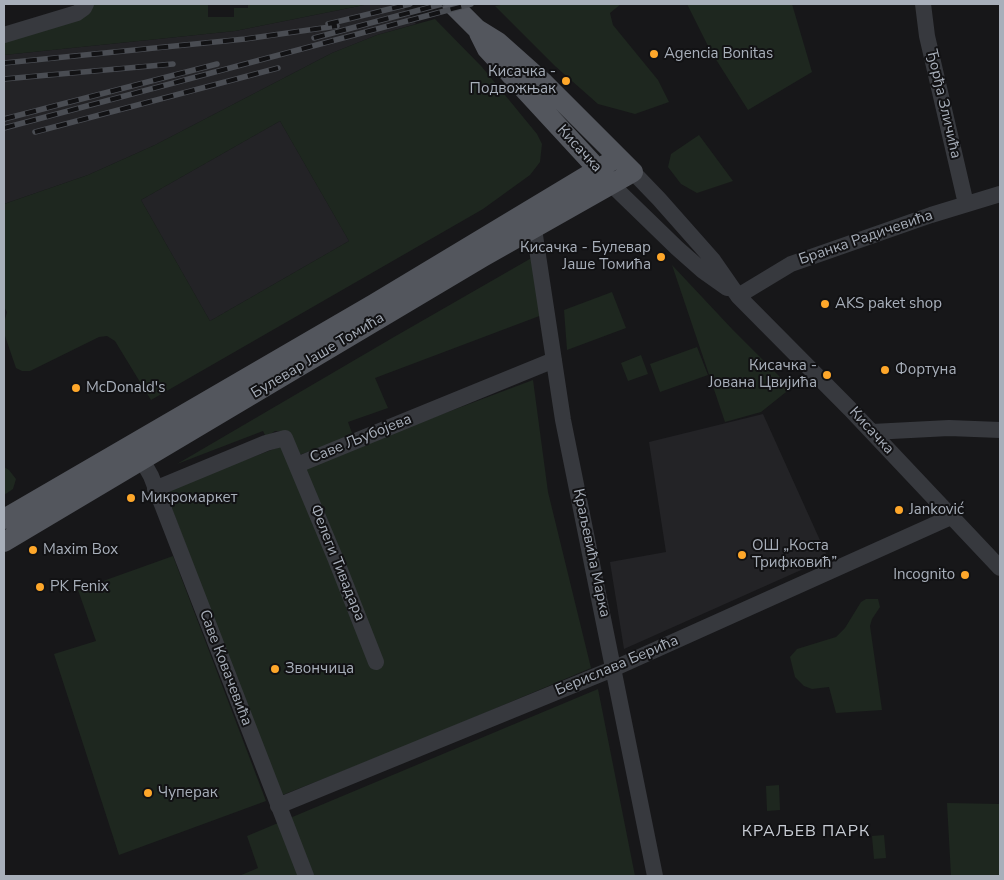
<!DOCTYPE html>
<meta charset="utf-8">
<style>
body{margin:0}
#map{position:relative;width:1004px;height:880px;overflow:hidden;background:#171719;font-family:"Nunito Sans",sans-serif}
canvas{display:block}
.frame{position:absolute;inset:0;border:5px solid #a8afba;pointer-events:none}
</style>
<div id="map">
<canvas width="1004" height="880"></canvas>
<div class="frame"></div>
</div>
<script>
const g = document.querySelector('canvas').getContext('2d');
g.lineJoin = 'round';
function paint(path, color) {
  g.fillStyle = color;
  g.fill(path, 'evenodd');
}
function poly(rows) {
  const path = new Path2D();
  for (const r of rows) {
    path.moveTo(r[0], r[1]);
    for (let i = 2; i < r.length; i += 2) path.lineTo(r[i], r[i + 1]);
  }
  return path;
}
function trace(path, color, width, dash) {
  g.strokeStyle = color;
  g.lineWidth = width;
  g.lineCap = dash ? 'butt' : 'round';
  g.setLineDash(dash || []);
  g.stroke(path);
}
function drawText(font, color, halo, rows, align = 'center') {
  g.font = font + ' "Nunito Sans",sans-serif';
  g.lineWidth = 4;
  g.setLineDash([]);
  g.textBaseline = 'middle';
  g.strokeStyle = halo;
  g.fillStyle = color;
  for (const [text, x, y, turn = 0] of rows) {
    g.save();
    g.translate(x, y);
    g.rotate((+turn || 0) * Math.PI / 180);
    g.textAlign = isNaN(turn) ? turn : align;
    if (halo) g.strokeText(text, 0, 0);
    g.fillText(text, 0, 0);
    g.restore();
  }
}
const built = poly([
 [369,4,401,4,416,24,377,35,332,53,155,145,88,175,4,204,4,55,235,31],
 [280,121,349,241,210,321,141,200],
 [763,414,828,558,624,649,610,562,666,552,649,442]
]);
const green = poly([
 [92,4,208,4,208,17,234,17,234,8,248,8,248,4,369,4,235,31,4,55,4,40],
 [506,4,621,4,610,13,613,25,658,80,669,102,635,114,598,104,555,66,495,6],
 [687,4,792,4,812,72,748,110,710,50],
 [435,19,482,67,537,134,542,144,540,162,530,175,483,209,151,400,115,341,107,336,99,337,30,371,22,371,16,368,4,333,4,323,7,312,4,307,4,204,88,175,155,145,332,53,377,35],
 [280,121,349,241,210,321,141,200],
 [699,135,733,181,697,193,681,184,668,167,671,154],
 [535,256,542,315,375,378,388,408,348,422,353,436,299,455,289,432,275,431,266,437,263,431,177,464,394,337],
 [672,265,733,330,791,388,761,412,725,422],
 [612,292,626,328,567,350,564,310],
 [697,347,708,375,660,392,650,364],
 [641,355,648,374,628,381,621,363],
 [533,380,548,492,591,668,409,745,280,796,165,490,282,446,293,470],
 [4,467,9,470,16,479,13,489,4,495],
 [173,556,266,801,119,855,54,654,96,641,78,590],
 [866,599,878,599,880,607,872,619,870,626,882,710,836,713,829,687,812,689,804,686,795,677,790,657,797,649,836,637,845,628,861,602],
 [598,689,635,876,239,876,258,868,247,836],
 [779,785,780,810,767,811,766,786],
 [947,803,1000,804,1000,876,951,876],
 [884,835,886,858,874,859,872,836]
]);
const minor = poly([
 [923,4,927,36,966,204],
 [4,35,77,13,84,8,86,4],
 [633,172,659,199,713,260,738,296,850,409,1000,568],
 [612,185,677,248,703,271,727,288],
 [534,229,563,420,655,876],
 [738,296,791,264,931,215,1000,194],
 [872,432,949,428,1000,430],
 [142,460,151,476,306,876],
 [297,465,554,360],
 [155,489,266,443,285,438,336,560,376,662],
 [278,806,615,668,951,517]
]);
const major = poly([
 [479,33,487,49,606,178],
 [4,519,374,304,618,157],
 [4,542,483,257,633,172,544,83,498,42,477,29,452,4]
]);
const rail = poly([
 [328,24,410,4],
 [314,38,442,4],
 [4,63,245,39,337,26],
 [4,79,173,64],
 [4,119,217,64],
 [4,128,471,4],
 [35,132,278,68]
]);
const markers = [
 [654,54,5,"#fea72a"],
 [566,81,5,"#fea72a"],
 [661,257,5,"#fea72a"],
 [825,304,5,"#fea72a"],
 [885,370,5,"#fea72a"],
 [827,375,5,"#fea72a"],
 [76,388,5,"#fea72a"],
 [131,498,5,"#fea72a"],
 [899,510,5,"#fea72a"],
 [33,550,5,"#fea72a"],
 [742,555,5,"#fea72a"],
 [965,575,5,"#fea72a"],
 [40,587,5,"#fea72a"],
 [275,669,5,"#fea72a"],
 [148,793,5,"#fea72a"]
];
const poiNames = [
 ["Agencia Bonitas",664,54],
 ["Кисачка -",556,72,"right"],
 ["Подвожњак",556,89,"right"],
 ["Кисачка - Булевар",651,248,"right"],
 ["Јаше Томића",651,265,"right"],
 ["AKS paket shop",835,304],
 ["Кисачка -",817,366,"right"],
 ["Јована Цвијића",817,383,"right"],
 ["Фортуна",895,370],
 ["McDonald's",86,388],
 ["Микромаркет",141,498],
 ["Janković",909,510],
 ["ОШ „Коста",752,546],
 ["Трифковић”",752,563],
 ["Maxim Box",43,550],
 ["Incognito",955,575,"right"],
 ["PK Fenix",50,587],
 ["Звончица",285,669],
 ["Чуперак",158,793]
];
const streetNames = [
 ["Ђорђа Зличића",943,104,77],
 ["Кисачка",579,149,47],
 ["Бранка Радичевића",866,238,-19],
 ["Булевар Јаше Томића",318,356,-31],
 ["Кисачка",871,431,47],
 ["Саве Љубојева",361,439,-22],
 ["Краљевића Марка",591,553,78],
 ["Фелеги Тивадара",337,563,68],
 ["Берислава Берића",617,666,-23],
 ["Саве Ковачевића",225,668,69]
];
const neighbourhoodNames = [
 ["КРАЉЕВ ПАРК",806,832]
];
paint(built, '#232326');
paint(green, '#1e271f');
trace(minor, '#37393e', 16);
trace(major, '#53565d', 20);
trace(rail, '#4a4d53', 5.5);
trace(rail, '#121214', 4, [11]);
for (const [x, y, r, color] of markers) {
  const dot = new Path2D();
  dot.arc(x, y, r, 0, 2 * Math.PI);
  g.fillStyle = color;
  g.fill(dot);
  trace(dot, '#121214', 2);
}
drawText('15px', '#a8afba', '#121214', poiNames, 'left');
drawText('15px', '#a8afba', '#121214', streetNames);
g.letterSpacing = '1px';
drawText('16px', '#c9cdd5', '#121214', neighbourhoodNames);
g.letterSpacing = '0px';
</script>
